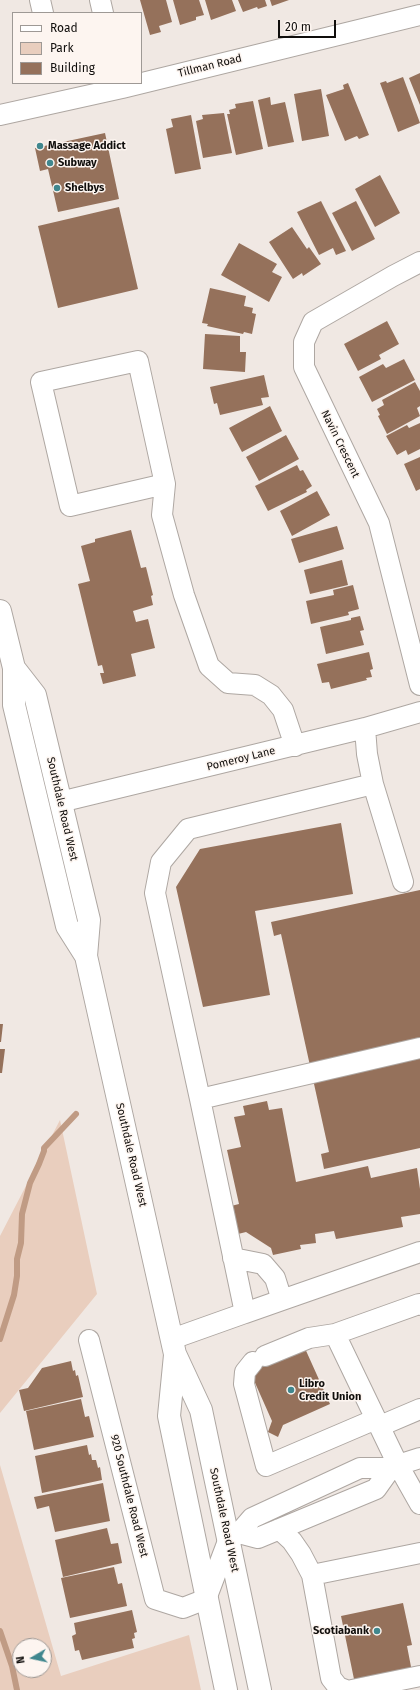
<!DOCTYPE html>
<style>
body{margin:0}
#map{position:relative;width:420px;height:1690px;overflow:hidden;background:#f0e8e3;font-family:"Fira Sans",sans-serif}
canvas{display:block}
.legend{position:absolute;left:12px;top:12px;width:130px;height:72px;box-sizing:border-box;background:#fdf5f0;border:1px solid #9e9995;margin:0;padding:5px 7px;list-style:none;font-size:12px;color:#100e0c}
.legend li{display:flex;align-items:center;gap:8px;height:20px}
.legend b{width:20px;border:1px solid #9e9995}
.north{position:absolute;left:12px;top:1638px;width:40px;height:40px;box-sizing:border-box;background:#fdf5f0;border:1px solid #9e9995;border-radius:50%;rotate:261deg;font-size:11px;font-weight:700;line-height:16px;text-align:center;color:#100e0c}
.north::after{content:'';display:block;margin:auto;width:14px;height:18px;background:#40878e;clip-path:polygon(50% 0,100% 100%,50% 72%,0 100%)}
.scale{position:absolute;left:278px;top:20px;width:58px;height:18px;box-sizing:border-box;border:2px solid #100e0c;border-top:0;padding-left:5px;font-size:12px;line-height:14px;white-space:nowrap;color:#100e0c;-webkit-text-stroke:3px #fdf5f0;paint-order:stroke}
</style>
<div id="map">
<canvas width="420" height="1690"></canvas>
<ul class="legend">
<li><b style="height:5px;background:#fff"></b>Road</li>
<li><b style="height:11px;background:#e9cebe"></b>Park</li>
<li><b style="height:11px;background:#95715b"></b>Building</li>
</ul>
<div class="north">N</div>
<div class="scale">20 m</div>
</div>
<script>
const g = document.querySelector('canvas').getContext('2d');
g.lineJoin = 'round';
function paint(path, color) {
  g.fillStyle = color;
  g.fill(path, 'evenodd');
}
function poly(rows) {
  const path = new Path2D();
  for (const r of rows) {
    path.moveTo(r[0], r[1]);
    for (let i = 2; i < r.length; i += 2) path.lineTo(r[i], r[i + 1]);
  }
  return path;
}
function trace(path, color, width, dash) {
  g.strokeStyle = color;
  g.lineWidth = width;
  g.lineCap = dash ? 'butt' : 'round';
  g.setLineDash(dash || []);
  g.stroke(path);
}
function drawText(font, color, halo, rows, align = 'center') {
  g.font = font + ' "Fira Sans",sans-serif';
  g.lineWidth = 3;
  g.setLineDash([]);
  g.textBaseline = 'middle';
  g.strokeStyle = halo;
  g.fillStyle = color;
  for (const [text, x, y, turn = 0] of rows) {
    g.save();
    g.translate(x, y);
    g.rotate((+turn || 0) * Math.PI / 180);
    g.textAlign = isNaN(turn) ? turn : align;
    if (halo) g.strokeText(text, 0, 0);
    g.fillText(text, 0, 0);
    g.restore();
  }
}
const green = poly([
 [60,1120,97,1294,0,1413,0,1236],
 [0,1465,61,1676,189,1635,201,1690,0,1690],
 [20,1646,44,1646,44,1670,20,1670]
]);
const stream = poly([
 [0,1339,14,1295,17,1276,17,1259,21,1243,22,1214,30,1183,39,1164,44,1151,44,1148,76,1114],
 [0,1631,12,1666,17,1690]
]);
const building = poly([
 [140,0,166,0,172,22,159,26,161,32,150,35],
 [173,0,199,0,204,15,196,17,196,20,180,25],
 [205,0,232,0,236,11,211,20],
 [238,0,265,0,267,6,258,9,257,7,243,12],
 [270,0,289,0,272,6],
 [420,73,420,105,409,78],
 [403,77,420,123,398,132,380,83,386,81,387,83],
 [348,83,369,135,359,139,357,136,345,141,326,95,344,89,343,85],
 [321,89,329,136,302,141,294,94],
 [270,97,271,105,285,102,294,142,268,147,258,100],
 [253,101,263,149,236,155,227,114,230,114,229,110,236,108,235,104],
 [224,113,232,153,203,158,196,121,203,119,202,115],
 [191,115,201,169,175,174,166,129,173,127,171,119],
 [105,133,119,199,58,212,48,169,40,171,35,148],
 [380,175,400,213,375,227,355,189],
 [321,201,346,251,336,255,333,248,319,255,297,212],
 [356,201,375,239,352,251,332,213],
 [119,207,138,289,58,308,38,226],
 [292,227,307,249,309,247,321,264,303,276,302,273,293,279,269,242],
 [239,243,277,264,272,272,282,277,269,302,221,275],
 [210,288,246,296,244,306,253,308,252,313,256,314,252,334,244,332,243,334,207,326,208,324,202,323],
 [387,321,399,344,379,355,381,359,358,371,344,344],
 [205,334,240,336,240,352,246,352,245,372,203,369],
 [404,359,415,380,372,402,359,377,383,364,386,368],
 [264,375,269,397,261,398,263,405,220,415,217,403,214,404,210,387],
 [415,382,420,391,420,406,417,408,420,416,387,434,378,416,380,415,377,409,384,405,382,400],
 [270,406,282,431,242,452,229,428],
 [420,423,420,449,408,455,406,450,397,455,386,436,407,425,409,428],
 [286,435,299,459,259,481,246,457],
 [420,457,420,489,416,491,404,464],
 [297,465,300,471,303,470,312,486,306,490,307,492,268,511,255,486],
 [317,491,330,515,292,536,280,511],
 [337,526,344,549,299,563,291,539],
 [131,530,141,568,146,567,153,595,151,596,153,605,133,611,136,622,148,619,155,648,131,654,136,676,103,684,100,673,104,673,102,665,98,666,78,584,90,581,81,546,95,542,95,539],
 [342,560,348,585,310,594,304,570],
 [353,585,359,609,348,612,349,615,311,624,306,601,334,595,333,590],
 [360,616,364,630,360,631,364,645,326,654,320,627,351,620,351,618],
 [369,652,373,669,370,670,372,677,366,678,367,680,331,689,329,682,322,683,317,664],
 [341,823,353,894,255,911,270,995,203,1007,176,887,200,849],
 [420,890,420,1148,324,1169,321,1154,329,1152,281,934,274,936,271,922],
 [0,1024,3,1024,1,1042,0,1042],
 [0,1049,5,1049,2,1073,0,1073],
 [267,1101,269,1110,282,1108,296,1182,368,1166,371,1178,417,1168,420,1189,420,1214,401,1217,403,1227,336,1239,334,1231,315,1234,316,1243,300,1245,301,1249,273,1255,271,1248,246,1232,238,1234,231,1206,239,1204,227,1150,241,1147,234,1117,245,1115,243,1106],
 [303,1344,330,1404,283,1425,278,1437,268,1432,272,1421,252,1376,255,1367],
 [71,1361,73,1371,75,1370,76,1376,78,1375,83,1397,24,1411,19,1390,28,1388,42,1368],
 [81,1399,85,1417,89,1416,94,1437,34,1450,26,1411],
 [87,1445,89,1455,91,1454,92,1460,96,1460,98,1468,100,1467,102,1480,42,1493,35,1456],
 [103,1483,110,1521,55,1532,49,1506,37,1509,34,1497],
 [107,1528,111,1544,118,1543,122,1563,63,1577,55,1540],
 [114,1567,118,1584,122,1583,127,1606,70,1618,61,1578],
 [403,1603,412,1645,407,1646,412,1672,355,1684,341,1616],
 [132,1610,137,1632,134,1633,135,1638,132,1639,134,1648,82,1660,79,1650,75,1651,72,1636,76,1634,74,1623]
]);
const minor = poly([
 [40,0,43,13],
 [100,0,103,13],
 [0,115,122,88,420,15],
 [420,262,393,276,313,322,304,342,304,367,379,523,420,685],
 [165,484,70,506,41,382,138,361,165,484,162,515,184,595,209,666,228,683,255,685,271,695,283,710,295,746],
 [373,784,403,882],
 [60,802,365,728,420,712],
 [200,1099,420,1048],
 [233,1258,263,1264,275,1278,282,1300,245,1313],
 [282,1300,420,1252],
 [335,1334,398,1465,420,1458],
 [172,1339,245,1313,200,1099,155,893,161,862,188,829,373,784,367,754,365,728],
 [89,1340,155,1599,183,1608,206,1599,228,1541,239,1533,252,1518,360,1468,391,1468,398,1465,420,1504],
 [265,1356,309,1338,335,1334,419,1304,420,1305],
 [253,1362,245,1372,244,1384,266,1466,376,1419],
 [380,1426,420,1409],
 [279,1529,292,1541,301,1554,312,1575,331,1678,338,1687,346,1690],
 [239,1533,258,1538,376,1489,391,1468],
 [312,1575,420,1553],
 [352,1690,420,1676]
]);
const major = poly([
 [0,611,14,668,14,705,67,926,86,956],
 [14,668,35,695,89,920,86,956,175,1354,201,1410,260,1690],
 [175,1355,169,1416,226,1690]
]);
const markers = [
 [40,146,4,"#40878e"],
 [50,163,4,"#40878e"],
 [57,188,4,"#40878e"],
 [291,1390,4,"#40878e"],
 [377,1631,4,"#40878e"]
];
const streetNames = [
 ["Tillman Road",210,66,-14],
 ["Navin Crescent",340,444,64],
 ["Pomeroy Lane",241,759,-14],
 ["Southdale Road West",62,809,77],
 ["Southdale Road West",131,1155,77],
 ["920 Southdale Road West",129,1496,76],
 ["Southdale Road West",224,1520,78]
];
const poiNames = [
 ["Massage Addict",48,146],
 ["Subway",58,163],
 ["Shelbys",65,188],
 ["Libro",299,1384],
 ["Credit Union",299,1397],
 ["Scotiabank",369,1631,"right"]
];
paint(green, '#e9cebe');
trace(stream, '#c09b84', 6);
paint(building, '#95715b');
trace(minor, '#aea7a2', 22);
trace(major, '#aea7a2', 24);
trace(minor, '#fff', 20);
trace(major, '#fff', 22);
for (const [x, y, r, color] of markers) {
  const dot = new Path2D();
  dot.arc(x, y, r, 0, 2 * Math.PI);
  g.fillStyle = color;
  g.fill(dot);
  trace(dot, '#fdf5f0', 1.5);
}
drawText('11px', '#100e0c', '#fdf5f0', streetNames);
drawText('bold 11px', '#100e0c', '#fdf5f0', poiNames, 'left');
</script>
